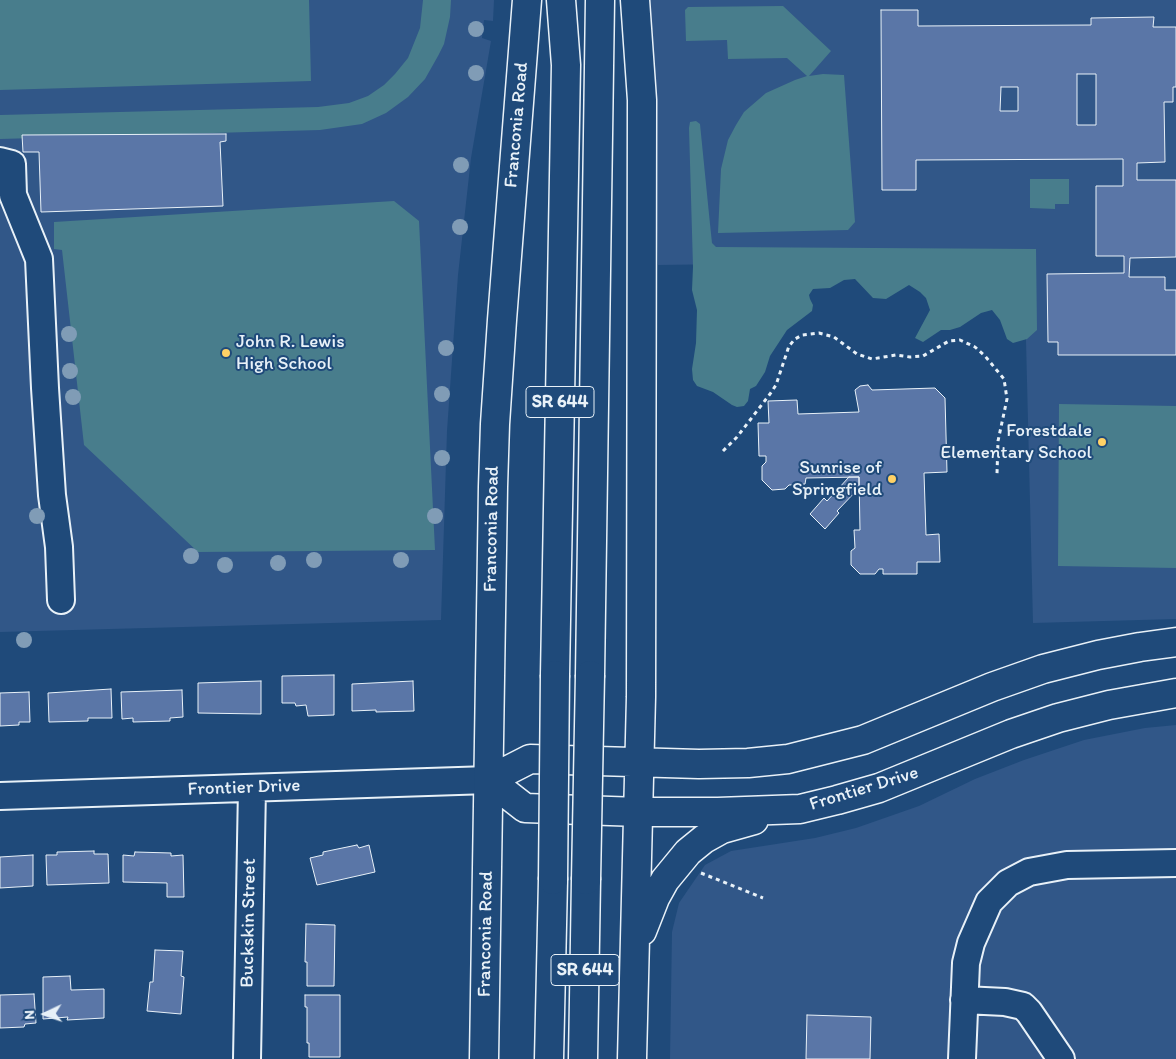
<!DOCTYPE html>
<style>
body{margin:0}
#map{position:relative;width:1176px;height:1059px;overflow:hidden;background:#1f4a7a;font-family:Itim,sans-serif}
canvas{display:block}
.north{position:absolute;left:20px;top:989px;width:50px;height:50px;-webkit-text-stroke:4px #1f4a7a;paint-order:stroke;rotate:267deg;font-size:14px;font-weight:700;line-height:20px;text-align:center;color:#e8f1f8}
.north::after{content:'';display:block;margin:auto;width:18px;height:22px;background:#e8f1f8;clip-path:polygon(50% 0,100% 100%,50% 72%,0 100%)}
</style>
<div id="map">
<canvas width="1176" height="1059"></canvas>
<div class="north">N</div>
</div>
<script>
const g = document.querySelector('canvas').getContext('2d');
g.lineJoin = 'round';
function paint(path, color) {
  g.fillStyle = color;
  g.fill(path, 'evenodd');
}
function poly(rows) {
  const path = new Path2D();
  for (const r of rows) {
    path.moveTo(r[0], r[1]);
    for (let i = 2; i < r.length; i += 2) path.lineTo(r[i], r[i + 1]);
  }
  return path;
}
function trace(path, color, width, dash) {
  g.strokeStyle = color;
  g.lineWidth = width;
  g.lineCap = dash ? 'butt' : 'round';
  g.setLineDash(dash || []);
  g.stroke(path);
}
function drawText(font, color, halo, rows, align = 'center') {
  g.font = font + ' Itim,sans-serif';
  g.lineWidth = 4;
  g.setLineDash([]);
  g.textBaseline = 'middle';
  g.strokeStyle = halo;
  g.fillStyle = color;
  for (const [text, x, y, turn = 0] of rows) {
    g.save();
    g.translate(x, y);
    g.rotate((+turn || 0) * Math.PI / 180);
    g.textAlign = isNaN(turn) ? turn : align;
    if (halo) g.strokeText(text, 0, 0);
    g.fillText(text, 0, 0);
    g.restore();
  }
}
const built = poly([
 [0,0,494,0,493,21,484,20,482,38,491,41,471,158,458,275,447,431,441,620,0,632],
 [645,0,1176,0,1176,619,1033,623,1024,260,658,265,652,68],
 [1176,725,1176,1059,670,1059,672,932,679,903,705,865,731,851,815,838,856,828,919,806,975,779,1024,760,1084,740,1145,728]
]);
const green = poly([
 [0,0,309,0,311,81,0,90],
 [423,0,451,0,450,17,444,44,438,56,425,79,408,97,386,113,362,124,320,130,0,139,0,115,318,107,349,103,368,96,384,85,395,74,408,58,420,28],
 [783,6,831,51,809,76,823,74,844,75,855,222,848,230,718,233,721,169,728,140,736,125,744,112,766,93,795,80,807,76,787,58,728,59,727,40,686,41,685,10,688,7],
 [696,121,700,124,710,224,712,243,716,247,1036,249,1037,330,1027,339,1013,343,1007,339,1000,320,992,310,981,313,960,327,950,330,941,330,923,342,915,338,930,310,926,298,920,292,909,285,886,299,873,298,855,279,844,280,830,288,813,289,809,295,810,299,813,305,812,311,787,330,770,356,765,372,756,386,750,389,748,401,744,406,737,407,732,405,713,392,697,386,693,380,692,369,696,343,697,310,692,290,693,267,689,128,690,122],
 [1030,179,1069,179,1069,204,1055,204,1055,209,1030,208],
 [394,201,419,221,435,550,198,552,84,445,62,250,54,249,54,222],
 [1059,404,1176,406,1176,568,1058,566]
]);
const building = poly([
 [881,10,918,10,918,26,1091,25,1091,18,1154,17,1153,27,1176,27,1176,87,1173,87,1173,102,1164,102,1165,162,1137,163,1137,180,1176,180,1176,257,1130,258,1129,277,1165,277,1165,290,1176,290,1176,355,1058,355,1058,342,1048,342,1047,274,1124,273,1124,256,1096,256,1096,186,1123,186,1123,159,916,160,916,190,882,190,881,10],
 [1077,74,1096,74,1096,125,1077,125,1077,74],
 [1001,87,1018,87,1018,111,1000,111,1001,87],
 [226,134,226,141,220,142,223,206,41,212,39,152,23,152,22,135,226,134],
 [868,385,872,390,935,388,945,398,947,472,924,473,926,535,939,534,940,562,917,562,917,574,883,574,883,569,879,569,875,574,860,574,851,565,851,551,855,548,854,530,860,530,859,477,806,478,805,484,789,485,785,489,772,490,762,480,762,466,766,462,766,456,759,456,758,423,769,423,768,401,797,400,798,414,859,412,855,390,860,386,868,385],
 [849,477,859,477,859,488,837,511,839,513,825,529,810,514,824,498,827,501,849,477],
 [334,675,334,715,308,716,306,705,296,706,295,703,282,703,282,676,334,675],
 [261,681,261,714,198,713,198,683,261,681],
 [413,681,414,711,376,712,376,710,352,711,352,684,413,681],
 [111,689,112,718,88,718,88,721,49,722,48,693,111,689],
 [182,690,183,717,170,718,170,721,133,722,133,718,122,719,121,692,182,690],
 [29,692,30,722,19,722,19,725,0,726,0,693,29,692],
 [357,845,359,848,369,845,375,872,317,885,310,858,323,855,323,852,357,845],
 [94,851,94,854,108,854,109,883,47,885,46,855,57,855,57,852,94,851],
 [135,852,171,853,171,856,183,855,184,897,167,897,167,883,123,882,123,855,134,856,135,852],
 [33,855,33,886,0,888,0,857,33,855],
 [306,924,335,925,334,986,307,986,307,962,305,962,306,924],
 [155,950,183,951,181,976,184,977,181,1014,147,1011,150,982,153,982,155,950],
 [70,976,71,990,104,989,104,1018,67,1020,68,1017,43,1019,43,977,70,976],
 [34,994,36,1023,25,1024,24,1027,0,1028,0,995,34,994],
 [305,995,340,995,340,1057,309,1057,309,1043,307,1043,307,1007,305,1007,305,995],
 [807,1015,871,1017,870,1059,806,1059,807,1015]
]);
const path = poly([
 [723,451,737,437,770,394,776,385,789,346,795,339,802,335,819,333,834,337,857,354,872,359,896,355,910,357,923,356,949,341,960,340,975,347,985,356,1004,379,1007,399,998,441,997,474],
 [701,873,763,898]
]);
const minor = poly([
 [0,161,12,164,13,195,39,259,45,388,52,495,59,547,61,600],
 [0,796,489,780],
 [964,1000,1005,1002,1023,1006,1029,1012,1061,1059],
 [247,1059,252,788],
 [962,1059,966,963,971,943,989,902,1008,883,1029,872,1067,865,1176,863]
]);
const major = poly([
 [555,675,566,65,561,0],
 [590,675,600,0],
 [489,780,525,808,639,812,718,812,800,809,837,800,879,788,1011,734,1058,718,1109,705,1176,693],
 [489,780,530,759,699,764,748,763,788,759,863,740,992,687,1043,669,1098,655,1140,647,1176,642],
 [642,931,655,898,665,880,688,852,704,839,722,829,754,820],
 [484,1059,493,487,495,424,502,320,527,0],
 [549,1059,553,880],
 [583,1059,586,880],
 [632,1059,641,697,642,100,635,0]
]);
const majorBridge = poly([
 [553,880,555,675],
 [586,880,590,675]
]);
const trees = [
 [476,29],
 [476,73],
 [461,165],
 [460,227],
 [69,334],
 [446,348],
 [70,371],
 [442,394],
 [73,397],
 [442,458],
 [37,516],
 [435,516],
 [191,556],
 [314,560],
 [401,560],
 [278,563],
 [225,565],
 [24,640]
];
const markers = [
 [226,353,5,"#ffd166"],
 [1102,442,5,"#ffd166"],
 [892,479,5,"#ffd166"]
];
const shields = [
 [560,402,68],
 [585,970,68]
];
const shieldNames = [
 ["SR 644",560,402],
 ["SR 644",585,970]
];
const streetNames = [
 ["Franconia Road",517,125,-85],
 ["Franconia Road",492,529,-89],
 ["Frontier Drive",244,788,-2],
 ["Frontier Drive",864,789,-17],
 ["Buckskin Street",249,923,-89],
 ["Franconia Road",486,934,-89]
];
const poiNames = [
 ["John R. Lewis",236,342,"left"],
 ["High School",236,364,"left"],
 ["Forestdale",1092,431],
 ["Elementary School",1092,453],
 ["Sunrise of",882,468],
 ["Springfield",882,490]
];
paint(built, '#315788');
paint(green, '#487d8c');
paint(building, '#5a76a7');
trace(building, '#e8f1f8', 1);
trace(minor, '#e8f1f8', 30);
trace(major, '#e8f1f8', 31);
trace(path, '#e8f1f8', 3, [4, 4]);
trace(minor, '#1f4a7a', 26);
trace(major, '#1f4a7a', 28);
trace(majorBridge, '#e8f1f8', 31, []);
trace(majorBridge, '#1f4a7a', 28);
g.fillStyle = '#809cb6';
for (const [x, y] of trees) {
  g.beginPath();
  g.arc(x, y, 8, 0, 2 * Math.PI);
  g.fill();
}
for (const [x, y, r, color] of markers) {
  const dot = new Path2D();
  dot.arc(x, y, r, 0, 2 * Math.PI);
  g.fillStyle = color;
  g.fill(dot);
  trace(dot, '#1f4a7a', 2);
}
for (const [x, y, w] of shields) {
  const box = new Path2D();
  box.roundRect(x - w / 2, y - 15.5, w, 31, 4);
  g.fillStyle = '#1f4a7a';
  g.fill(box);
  trace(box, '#e8f1f8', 1);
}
drawText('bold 18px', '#e8f1f8', null, shieldNames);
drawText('19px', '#e8f1f8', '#1f4a7a', streetNames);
drawText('19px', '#e8f1f8', '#1f4a7a', poiNames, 'right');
</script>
